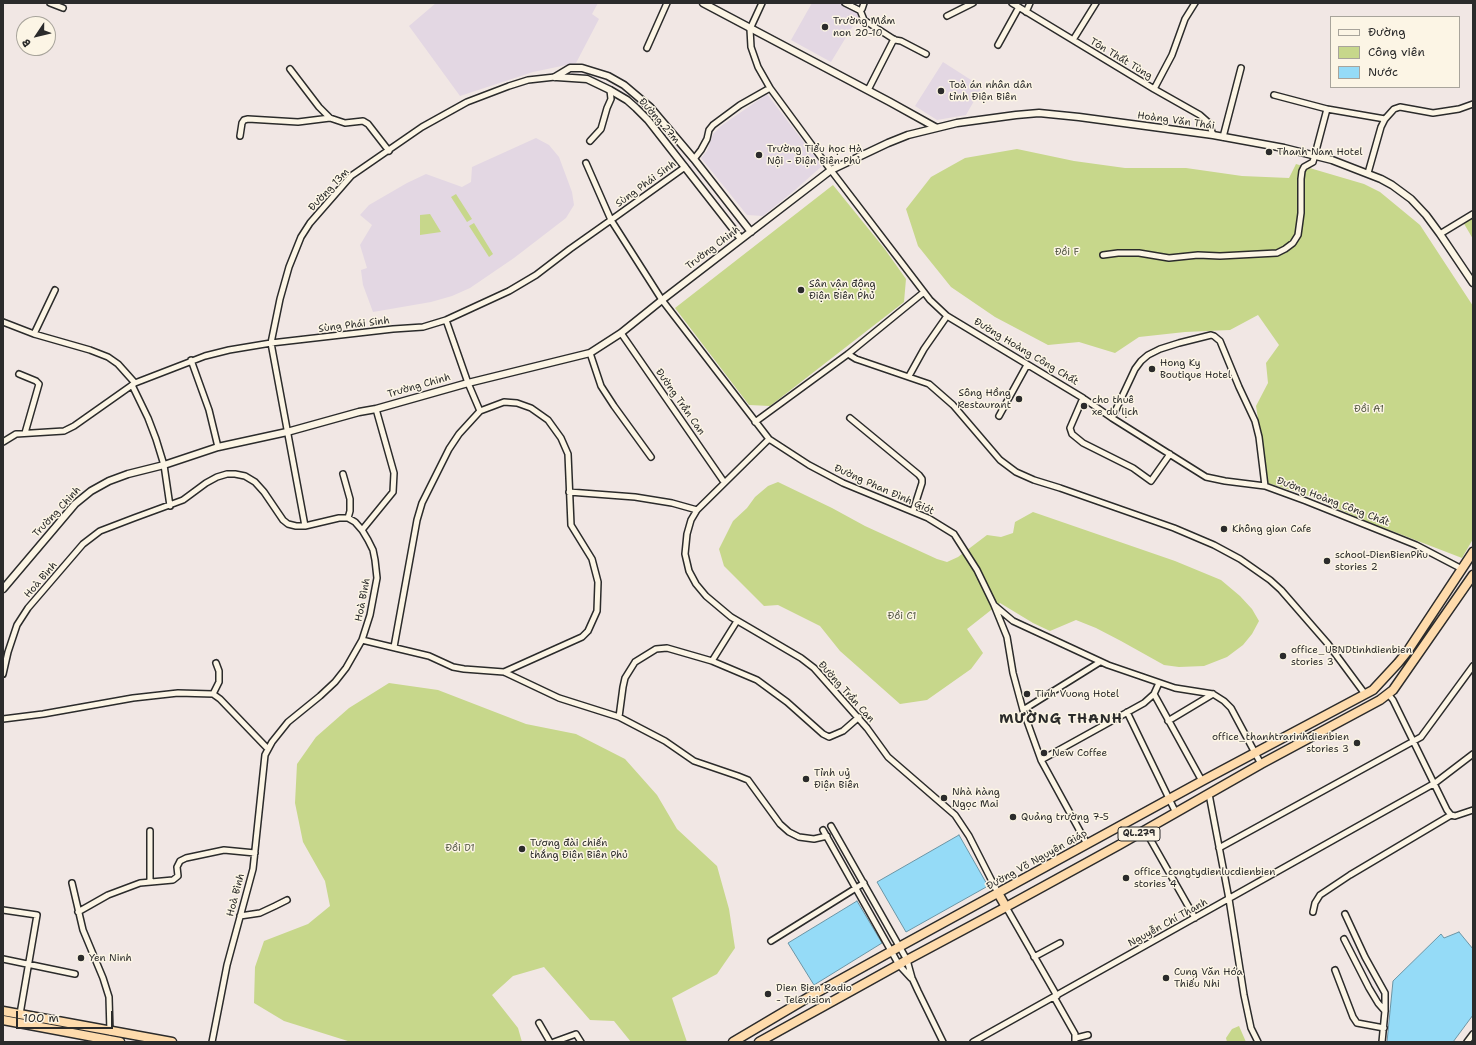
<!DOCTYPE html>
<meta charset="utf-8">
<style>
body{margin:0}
#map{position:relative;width:1476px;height:1045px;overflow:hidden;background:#f1e7e4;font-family:"Shantell Sans",sans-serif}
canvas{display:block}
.frame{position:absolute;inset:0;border:4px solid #2b2b2b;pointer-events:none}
.legend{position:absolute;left:1330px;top:16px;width:130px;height:72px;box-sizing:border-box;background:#fcf5e5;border:1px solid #a8a49b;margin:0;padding:5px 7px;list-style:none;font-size:12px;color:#2b2b2b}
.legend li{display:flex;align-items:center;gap:8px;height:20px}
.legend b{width:20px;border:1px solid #a8a49b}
.north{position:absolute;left:16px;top:16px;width:40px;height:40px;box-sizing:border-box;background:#fcf5e5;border:1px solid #a8a49b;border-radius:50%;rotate:235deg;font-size:11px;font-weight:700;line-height:16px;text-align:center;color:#2b2b2b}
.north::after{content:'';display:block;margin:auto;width:14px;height:18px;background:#2b2b2b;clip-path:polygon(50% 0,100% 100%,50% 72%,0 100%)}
.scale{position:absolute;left:16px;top:1011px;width:97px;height:18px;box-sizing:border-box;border:2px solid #2b2b2b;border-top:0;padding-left:5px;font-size:12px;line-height:14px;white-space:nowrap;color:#2b2b2b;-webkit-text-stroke:3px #fcf5e5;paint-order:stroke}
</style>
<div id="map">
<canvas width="1476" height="1045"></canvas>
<div class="frame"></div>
<ul class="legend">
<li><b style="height:5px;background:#fcf5e5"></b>Đường</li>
<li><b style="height:11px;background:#c7d78b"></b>Công viên</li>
<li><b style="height:11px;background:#95dbf7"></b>Nước</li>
</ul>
<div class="north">B</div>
<div class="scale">100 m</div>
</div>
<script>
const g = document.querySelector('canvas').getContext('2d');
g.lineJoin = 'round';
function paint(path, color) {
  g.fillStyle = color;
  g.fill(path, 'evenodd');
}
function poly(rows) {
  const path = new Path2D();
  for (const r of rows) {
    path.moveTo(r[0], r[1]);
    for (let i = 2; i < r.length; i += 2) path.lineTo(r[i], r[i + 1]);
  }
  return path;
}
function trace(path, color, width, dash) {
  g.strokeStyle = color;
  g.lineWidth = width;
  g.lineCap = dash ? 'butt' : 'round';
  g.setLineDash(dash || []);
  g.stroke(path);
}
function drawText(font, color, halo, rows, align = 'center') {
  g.font = font + ' "Shantell Sans",sans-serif';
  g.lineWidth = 3;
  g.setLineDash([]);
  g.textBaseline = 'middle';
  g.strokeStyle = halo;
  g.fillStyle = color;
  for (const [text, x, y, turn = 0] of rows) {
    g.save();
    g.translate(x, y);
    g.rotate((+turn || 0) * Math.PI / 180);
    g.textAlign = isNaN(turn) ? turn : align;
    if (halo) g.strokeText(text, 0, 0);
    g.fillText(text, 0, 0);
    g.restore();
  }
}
const built = poly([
 [436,3,598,3,592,14,599,19,576,63,533,72,460,96,409,26],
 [812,3,841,3,860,14,831,62,791,40],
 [943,62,982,87,966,115,937,120,915,106],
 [767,94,822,166,795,190,763,216,747,215,701,158,707,151,713,134,721,126],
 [536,138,549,145,559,157,572,192,574,205,566,218,514,258,470,288,452,296,431,302,373,312,363,285,361,270,367,268,360,245,372,225,360,215,369,205,407,183,426,174,462,187,471,182,472,167]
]);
const green = poly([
 [1017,149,1074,161,1125,168,1186,168,1242,176,1289,178,1296,164,1364,184,1380,192,1420,225,1473,306,1473,539,1462,558,1366,521,1309,496,1268,483,1256,406,1268,383,1266,363,1279,345,1258,315,1230,330,1185,332,1139,337,1115,353,1079,342,1048,345,995,317,951,287,918,246,906,209,931,177,965,158],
 [833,185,884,248,906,279,904,302,770,406,749,405,675,308],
 [456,194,472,219,467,222,451,197],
 [430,214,441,232,420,235,420,215],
 [1473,217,1473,239,1463,222],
 [474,223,493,254,489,257,469,226],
 [778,482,832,508,865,526,937,559,947,562,958,557,987,535,1001,537,1013,533,1015,522,1033,512,1175,561,1221,580,1240,596,1252,609,1259,621,1252,634,1243,645,1227,657,1204,666,1179,667,1164,665,1121,641,1096,628,1076,620,1050,631,1033,623,1000,603,967,629,983,653,971,669,927,700,900,704,840,651,820,626,778,605,764,606,724,566,719,549,733,521,747,508,755,497,768,486],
 [389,683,438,690,526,724,576,734,625,759,657,795,677,829,717,866,729,909,735,948,717,974,672,998,687,1042,631,1042,614,1021,590,1020,544,967,513,976,492,995,518,1028,522,1042,351,1042,284,1021,254,1003,255,967,264,941,308,924,330,906,325,881,303,842,295,803,297,764,316,737,349,708],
 [1239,1026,1246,1042,1227,1042,1226,1038,1232,1029]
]);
const water = poly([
 [959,835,988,886,906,932,877,882,959,835],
 [857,901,882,943,814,985,788,943,857,901],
 [1459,932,1473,949,1473,1015,1453,1042,1387,1042,1393,981,1441,934,1444,938,1459,932]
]);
const minor = poly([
 [50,3,63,8],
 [762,3,750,29,751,47,758,67,770,88,817,152,930,300,947,316,1083,398,1112,418,1206,477,1225,481,1265,486,1306,501,1416,545,1462,569],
 [845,3,859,10,862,9,864,3],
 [1012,3,1154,89,1200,115,1209,123,1213,135],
 [860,10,864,20,895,40,901,41,926,54],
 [1026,12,1030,3],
 [947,16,973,3],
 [1073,40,1096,3],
 [998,45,1019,7],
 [647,48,667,3],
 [290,69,319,107,330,118],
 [1154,89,1172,55,1185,19,1195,3],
 [868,90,894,39],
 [1274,95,1327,109,1385,119],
 [240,136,242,123,244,120,248,119,298,122,330,118,345,123,363,121,368,124,389,151],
 [1223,137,1241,68],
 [590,141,601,129,607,108,611,99,610,90],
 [694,159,701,150,707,139,709,130,713,125,740,105,770,88],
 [586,163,611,220,662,300,769,439,809,465,843,483,928,518,954,534,977,570,994,605,1007,637,1013,673,1023,710,1041,760,1087,844],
 [1368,173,1381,127,1385,119,1394,109,1400,107,1433,113,1459,109,1473,104],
 [1440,234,1473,214],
 [1103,255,1118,253,1139,253,1169,258,1198,255,1220,256,1277,253,1285,249,1293,243,1298,235,1301,213,1301,179,1302,171,1304,167,1313,162,1327,109],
 [446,320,468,383,480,411],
 [3,322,34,334,90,350,108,357,118,364,135,383],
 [621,333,724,482],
 [34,334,55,290],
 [590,353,601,386,614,406,651,457],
 [848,354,856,359,929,384,953,405,1000,460,1016,472,1034,480,1060,488,1174,528,1214,545,1240,559,1270,580,1281,590,1328,644,1365,694],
 [191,360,209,410,218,447],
 [19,374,36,381,39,384,25,433],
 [909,376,924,349,947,316],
 [132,385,148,418,156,439,164,465,170,506],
 [1083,398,1070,428,1072,434,1083,443,1133,468,1151,481,1170,454],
 [999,416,1027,365],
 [850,418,919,475,922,479,922,483,913,511],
 [1112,418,1135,369,1141,361,1148,355,1160,349,1179,343,1211,335,1214,336,1220,341,1239,387,1255,421,1259,437,1265,486],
 [755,422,848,354,924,292],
 [769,439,697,510,691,520,687,534,685,554,689,571,696,584,706,596,731,617,801,658,814,668,867,728,888,757,955,815,969,836,998,893],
 [3,442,16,434,64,431,74,426,135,383,205,356,229,350,271,343,393,329,423,327,446,320,509,291,536,275,570,249,611,220,685,167],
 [343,474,350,499,350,511,348,518],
 [569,492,635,497,672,503,697,510],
 [305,526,271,343,280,299,289,267,301,237,310,223,351,176,422,127,467,102,509,86,528,80,555,77],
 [362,530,393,492,394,473,376,409],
 [994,605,1013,621,1108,665,1175,688,1213,694,1224,701,1231,708,1261,764],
 [362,640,429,656,453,667,464,669,504,672,559,698,619,717,665,741,694,761,738,776,748,780,780,824,789,832,799,837,814,839,827,836],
 [394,647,417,520,422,503,449,449,459,434,480,411,504,402,517,403,531,408,548,420,561,438,568,454,571,525,592,559,598,582,597,611,588,631,582,637,504,672],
 [712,661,737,621],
 [3,674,8,652,17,625,28,608,83,544,100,531,134,518,183,500,206,483,217,477,227,474,235,474,245,476,255,482,264,492,283,520,288,524,296,526,305,526,339,518,348,518,355,522,362,530,368,540,373,550,375,560,377,578,370,615,362,640,346,668,335,682,320,696,288,722,272,742,265,755,253,869,227,965,212,1042],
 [213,694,219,682,219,671,216,663],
 [1154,694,1202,781],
 [1388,694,1393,700,1447,810,1451,815,1455,816,1473,810],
 [1023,710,1100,662],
 [1127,712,1176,813],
 [619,717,623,687,625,678,635,662,656,649,667,648,712,661,757,680,787,702,823,734,829,737,843,731,859,717],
 [3,719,43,714,133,698,178,693,213,694,220,699,268,749],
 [1168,721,1213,694],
 [1041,760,1144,703,1154,694,1159,683],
 [1209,794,1229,899,1244,995,1251,1028,1258,1042],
 [831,826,907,960,912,978,918,991,943,1042],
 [823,830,899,965,911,978],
 [1145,830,1195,918],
 [1219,848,1421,737,1473,666],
 [150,882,150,831],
 [72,883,83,930,103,978,109,997,110,1032],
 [1006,907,1057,996],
 [3,910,37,915,20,1014],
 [78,912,108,895,140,883,173,880,178,876,177,867,180,861,186,858,224,850,255,853],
 [1313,912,1315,903,1320,895,1350,875,1451,815],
 [1345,914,1365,957,1385,993,1385,1011,1382,1042],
 [240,916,260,913,275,906,287,900],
 [1344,939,1369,988,1378,1003,1385,1011],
 [771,941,864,883],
 [1034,957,1060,943],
 [3,959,75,974],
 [1335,970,1353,1017,1357,1023,1384,1028],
 [1054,997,1075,1034,1075,1042],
 [539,1023,550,1042],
 [1076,1038,1088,1035],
 [554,1042,576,1034,581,1042],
 [973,1042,1435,783,1473,754],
 [1467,1042,1473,1034]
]);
const tertiary = poly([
 [703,3,890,102,935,127],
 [555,77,570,68,582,68,608,76,624,85,650,107,694,159,751,232],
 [557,77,587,79,610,90,627,100,636,108,648,120,741,239],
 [3,589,75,504,91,491,109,481,128,474,164,465,218,447,287,432,359,412,376,409,468,383,590,353,621,333,662,300,831,170,888,143,908,135,957,123,1016,115,1039,113,1079,117,1213,135,1284,148,1332,160,1381,179,1392,185,1411,199,1426,215,1440,234,1473,283]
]);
const trunk = poly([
 [998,893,1006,907],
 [3,1011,172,1042],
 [3,1020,120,1042],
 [733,1042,809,997,899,947,1202,781,1373,690,1398,663,1407,652,1473,552],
 [759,1042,907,960,1006,907,1119,845,1261,764,1380,700,1393,690,1473,575]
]);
const markers = [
 [825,27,4,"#2b2b2b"],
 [941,91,4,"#2b2b2b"],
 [1269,152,4,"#2b2b2b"],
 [759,155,4,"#2b2b2b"],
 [801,290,4,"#2b2b2b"],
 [1152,369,4,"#2b2b2b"],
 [1019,399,4,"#2b2b2b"],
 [1084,406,4,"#2b2b2b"],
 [1224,529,4,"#2b2b2b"],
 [1327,561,4,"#2b2b2b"],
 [1283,656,4,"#2b2b2b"],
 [1027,694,4,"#2b2b2b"],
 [1357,743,4,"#2b2b2b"],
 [1044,753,4,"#2b2b2b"],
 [806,779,4,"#2b2b2b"],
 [944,798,4,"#2b2b2b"],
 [1013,817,4,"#2b2b2b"],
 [522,849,4,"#2b2b2b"],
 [1126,878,4,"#2b2b2b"],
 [81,958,4,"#2b2b2b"],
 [1166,978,4,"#2b2b2b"],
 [768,994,4,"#2b2b2b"]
];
const shields = [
 [1139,834,42]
];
const shieldNames = [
 ["QL.279",1139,834]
];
const poiNames = [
 ["Trường Mầm",833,21],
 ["non 20-10",833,33],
 ["Toà án nhân dân",949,85],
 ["tỉnh Điện Biên",949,97],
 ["Trường Tiểu học Hà",767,149],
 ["Nội - Điện Biên Phủ",767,161],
 ["Thanh Nam Hotel",1277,152],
 ["Sân vận động",809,284],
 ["Điện Biên Phủ",809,296],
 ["Hong Ky",1160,363],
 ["Boutique Hotel",1160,375],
 ["Sông Hồng",1011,393,"right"],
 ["Restaurant",1011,405,"right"],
 ["cho thuê",1092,400],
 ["xe du lịch",1092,412],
 ["Không gian Cafe",1232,529],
 ["school-DienBienPhu",1335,555],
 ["stories 2",1335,567],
 ["office_UBNDtinhdienbien",1291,650],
 ["stories 3",1291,662],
 ["Tinh Vuong Hotel",1035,694],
 ["office_thanhtrarinhdienbien",1349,737,"right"],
 ["stories 3",1349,749,"right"],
 ["New Coffee",1052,753],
 ["Tỉnh uỷ",814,773],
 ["Điện Biên",814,785],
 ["Nhà hàng",952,792],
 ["Ngọc Mai",952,804],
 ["Quảng trường 7-5",1021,817],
 ["Tượng đài chiến",530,843],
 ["thắng Điện Biên Phủ",530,855],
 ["office_congtydienlucdienbien",1134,872],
 ["stories 4",1134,884],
 ["Yen Ninh",89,958],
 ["Cung Văn Hóa",1174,972],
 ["Thiếu Nhi",1174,984],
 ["Dien Bien Radio",776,988],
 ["- Television",776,1000]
];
const streetNames = [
 ["Tôn Thất Tùng",1121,59,31],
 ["Đường 27m",659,121,49],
 ["Hoàng Văn Thái",1176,121,8],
 ["Sùng Phái Sinh",646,184,-36],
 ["Đường 13m",329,190,-47],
 ["Trường Chinh",713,248,-37],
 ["Sùng Phái Sinh",354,325,-7],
 ["Đường Hoàng Công Chất",1026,352,31],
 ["Trường Chinh",419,386,-16],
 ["Đường Trần Can",680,402,55],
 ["Đường Phan Đình Giót",884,490,24],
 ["Đường Hoàng Công Chất",1333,502,21],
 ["Trường Chinh",57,512,-47],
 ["Hoà Bình",41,580,-49],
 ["Hoà Bình",363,600,-79],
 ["Đường Trần Can",846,692,48],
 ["Đường Võ Nguyên Giáp",1037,860,-29],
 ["Hoà Bình",236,895,-75],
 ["Nguyễn Chí Thanh",1168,923,-29]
];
const parkNames = [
 ["Đồi F",1067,252],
 ["Đồi A1",1369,409],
 ["Đồi C1",902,616],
 ["Đồi D1",460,848]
];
const districtNames = [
 ["MƯỜNG THANH",1061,719]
];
paint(built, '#e3d7e3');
paint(green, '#c7d78b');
paint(water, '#95dbf7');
trace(water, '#6b95a5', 1);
trace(minor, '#2b2b2b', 8);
trace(tertiary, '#2b2b2b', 9);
trace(trunk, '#2b2b2b', 11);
trace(minor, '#fcf5e5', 5);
trace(tertiary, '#fcf5e5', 6);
trace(trunk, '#fedbac', 8);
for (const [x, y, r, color] of markers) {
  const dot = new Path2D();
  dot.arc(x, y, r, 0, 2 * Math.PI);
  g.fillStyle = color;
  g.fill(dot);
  trace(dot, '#fcf5e5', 1.5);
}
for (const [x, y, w] of shields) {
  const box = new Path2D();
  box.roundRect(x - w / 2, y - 7, w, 14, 3);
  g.fillStyle = '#fcf5e5';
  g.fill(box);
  trace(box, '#2b2b2b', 1);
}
drawText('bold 9px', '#2b2b2b', null, shieldNames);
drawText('10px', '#2b2b2b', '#fcf5e5', poiNames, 'left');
drawText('10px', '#2b2b2b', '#fcf5e5', streetNames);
drawText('10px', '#525643', '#fcf5e5', parkNames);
g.letterSpacing = '1px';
drawText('bold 14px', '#2b2b2b', '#fcf5e5', districtNames);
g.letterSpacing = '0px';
</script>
